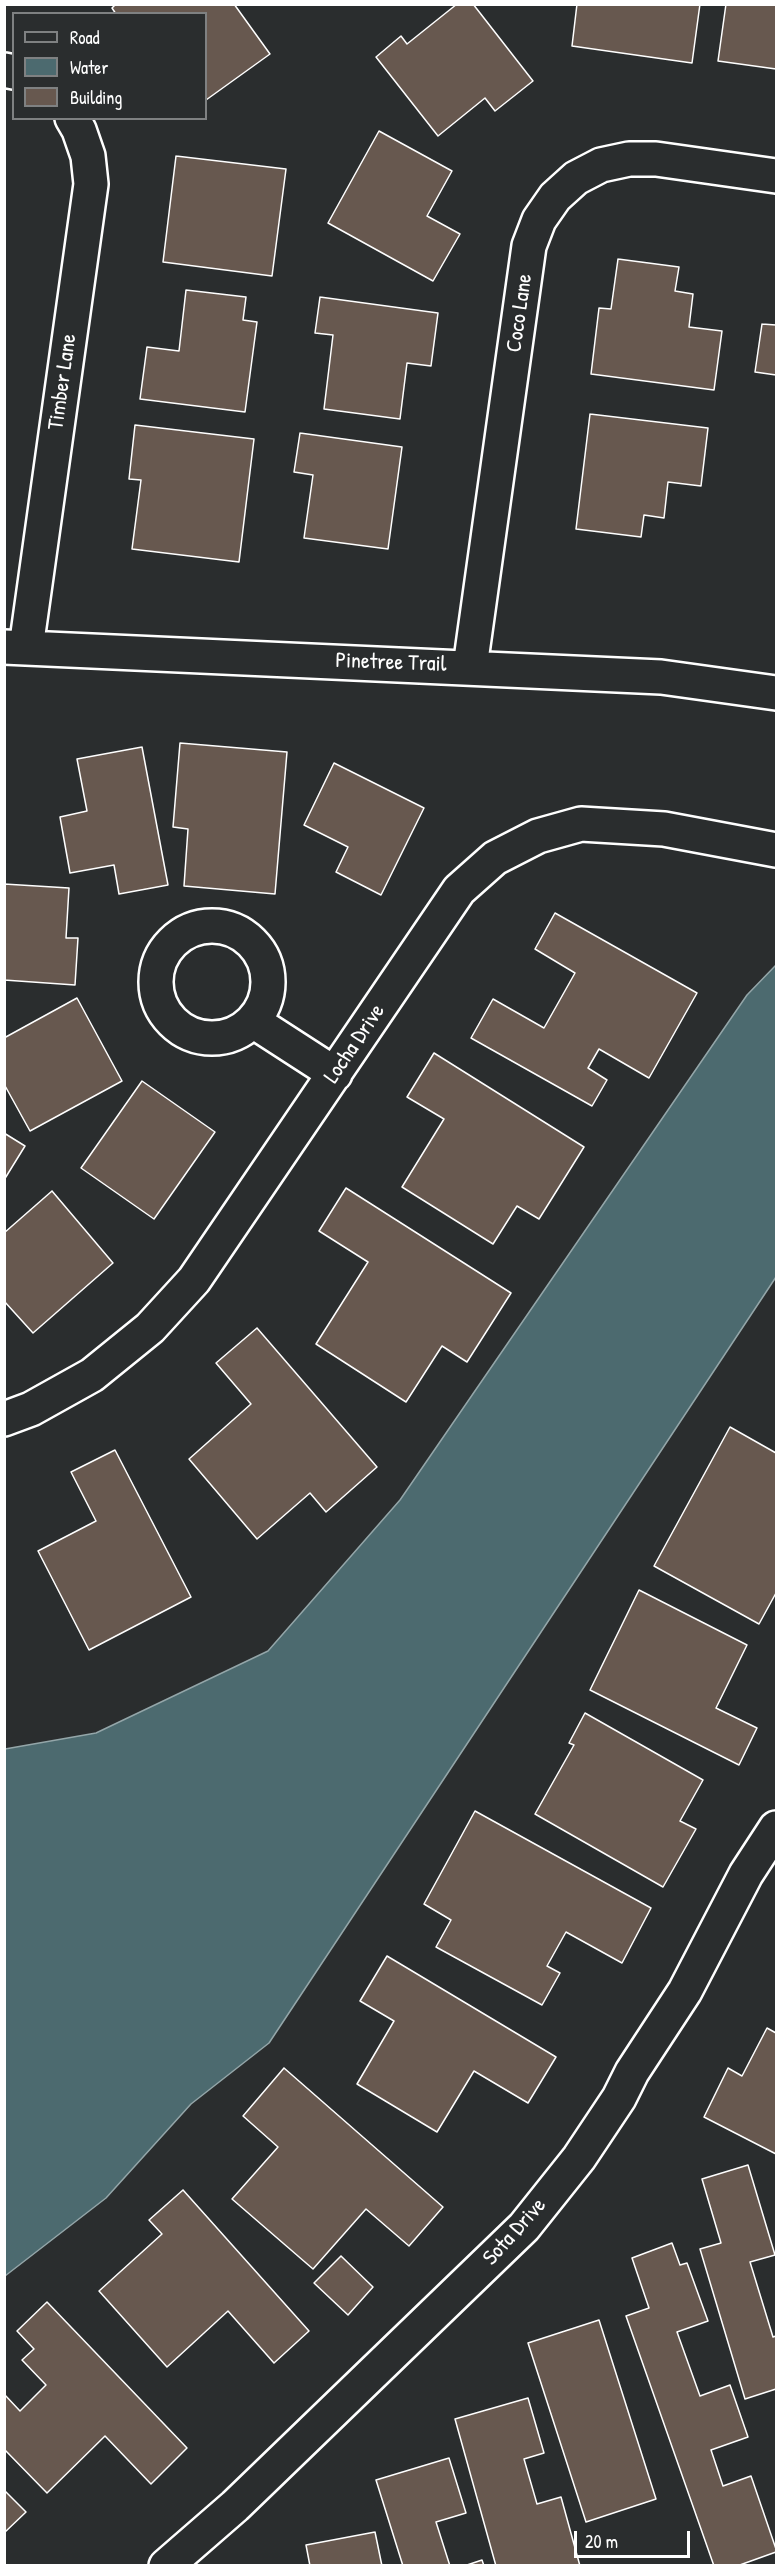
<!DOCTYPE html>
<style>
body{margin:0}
#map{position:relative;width:781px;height:2570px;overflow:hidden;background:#2a2d2e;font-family:"Patrick Hand",sans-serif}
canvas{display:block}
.frame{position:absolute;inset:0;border:6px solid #fff;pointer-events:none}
.legend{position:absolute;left:12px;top:12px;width:195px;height:108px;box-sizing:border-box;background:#2a2d2e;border:2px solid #7f8182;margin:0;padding:8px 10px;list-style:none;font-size:18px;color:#fff}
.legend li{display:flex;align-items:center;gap:12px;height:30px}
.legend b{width:30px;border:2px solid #7f8182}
.scale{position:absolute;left:574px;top:2531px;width:116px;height:27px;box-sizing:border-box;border:3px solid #fff;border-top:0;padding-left:8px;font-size:18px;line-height:21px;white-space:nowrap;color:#fff;-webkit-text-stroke:4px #2a2d2e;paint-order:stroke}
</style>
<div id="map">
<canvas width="781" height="2570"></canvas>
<div class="frame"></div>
<ul class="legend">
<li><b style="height:8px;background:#2a2d2e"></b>Road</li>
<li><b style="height:16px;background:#4c6a6f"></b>Water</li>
<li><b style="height:16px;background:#67584f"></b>Building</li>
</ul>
<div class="scale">20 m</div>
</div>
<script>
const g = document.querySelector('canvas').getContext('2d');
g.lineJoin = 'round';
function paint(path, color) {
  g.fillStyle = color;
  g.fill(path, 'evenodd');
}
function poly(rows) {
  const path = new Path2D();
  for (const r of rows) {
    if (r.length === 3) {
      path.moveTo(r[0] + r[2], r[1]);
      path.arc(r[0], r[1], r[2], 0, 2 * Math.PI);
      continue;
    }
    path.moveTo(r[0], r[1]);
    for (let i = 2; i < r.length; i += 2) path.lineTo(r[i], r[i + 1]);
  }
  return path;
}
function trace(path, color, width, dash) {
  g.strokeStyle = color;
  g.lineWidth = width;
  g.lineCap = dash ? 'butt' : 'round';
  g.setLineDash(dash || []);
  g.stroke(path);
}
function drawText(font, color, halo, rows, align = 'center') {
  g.font = font + ' "Patrick Hand",sans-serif';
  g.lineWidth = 4.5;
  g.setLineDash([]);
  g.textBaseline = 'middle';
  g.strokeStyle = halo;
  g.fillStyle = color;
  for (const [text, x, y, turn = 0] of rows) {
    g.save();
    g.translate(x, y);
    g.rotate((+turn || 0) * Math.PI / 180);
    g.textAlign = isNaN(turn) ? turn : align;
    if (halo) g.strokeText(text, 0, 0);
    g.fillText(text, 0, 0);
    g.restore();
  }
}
const water = poly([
 [776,965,776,1277,269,2043,191,2104,106,2198,5,2276,5,1749,96,1733,268,1651,400,1500,747,995,776,965]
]);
const building = poly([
 [116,4,234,4,270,54,206,100,206,14,116,14,112,8,116,4],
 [457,4,473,4,533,81,495,111,485,98,438,136,376,57,401,36,407,44,457,4],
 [577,4,700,4,692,63,572,46,577,4],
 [726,4,776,4,776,69,718,61,726,4],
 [379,131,452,171,427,216,460,234,433,281,328,223,379,131],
 [176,156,286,169,272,276,163,262,176,156],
 [618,259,679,267,675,291,693,294,689,327,722,331,714,390,591,374,599,308,611,309,618,259],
 [186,290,246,297,243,320,257,322,245,412,140,399,147,347,179,351,186,290],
 [320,297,438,313,431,366,407,363,400,419,324,409,333,335,315,333,320,297],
 [762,324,776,325,776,375,755,372,762,324],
 [590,414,708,428,701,486,668,482,664,518,644,515,641,537,576,529,590,414],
 [135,425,254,439,239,562,132,549,141,480,129,479,135,425],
 [300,433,402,447,388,549,304,538,313,475,294,472,300,433],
 [180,743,287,752,275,894,184,886,188,829,173,827,180,743],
 [142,747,168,885,119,894,114,865,70,873,60,817,87,811,77,759,142,747],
 [334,763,424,808,381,895,336,872,348,847,304,825,334,763],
 [4,884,69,888,66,938,78,938,75,985,4,980,4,884],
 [555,913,697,993,649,1078,599,1049,588,1068,607,1080,592,1106,471,1038,493,999,544,1028,575,973,535,949,555,913],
 [77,998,122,1081,30,1131,4,1084,4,1038,77,998],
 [434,1053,584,1147,539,1219,517,1206,493,1244,402,1187,444,1119,407,1097,434,1053],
 [142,1081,215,1132,154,1219,81,1168,142,1081],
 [4,1133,25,1146,4,1180,4,1133],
 [346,1188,511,1293,467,1362,442,1346,406,1402,316,1344,368,1262,319,1231,346,1188],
 [52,1191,113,1263,33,1333,4,1301,4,1233,52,1191],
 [257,1328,377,1467,326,1512,310,1493,257,1539,189,1459,251,1404,216,1363,257,1328],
 [730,1427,776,1453,776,1593,759,1624,654,1566,730,1427],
 [115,1450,191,1597,89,1650,38,1551,96,1521,71,1472,115,1450],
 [639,1590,747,1645,716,1708,757,1728,739,1765,590,1690,639,1590],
 [585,1713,703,1780,680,1821,696,1829,663,1887,535,1814,574,1745,569,1743,585,1713],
 [475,1811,651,1908,622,1963,566,1932,547,1966,560,1973,542,2005,436,1947,451,1920,424,1904,475,1811],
 [387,1956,556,2057,528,2103,474,2071,437,2132,357,2084,394,2021,360,2001,387,1956],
 [767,2028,776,2033,776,2154,704,2117,728,2068,742,2076,767,2028],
 [284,2068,443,2207,409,2246,366,2209,313,2269,232,2199,278,2147,243,2116,284,2068],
 [748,2165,775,2255,750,2262,773,2337,776,2336,776,2389,745,2399,700,2249,721,2243,702,2179,748,2165],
 [183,2190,309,2331,274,2363,228,2311,167,2367,99,2291,162,2234,149,2220,183,2190],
 [672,2243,680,2265,687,2263,708,2321,677,2332,700,2396,730,2385,748,2437,711,2450,723,2486,751,2476,776,2549,776,2552,737,2566,714,2566,626,2316,649,2308,632,2258,672,2243],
 [341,2256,373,2287,348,2315,314,2283,341,2256],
 [47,2302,187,2448,151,2484,105,2436,47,2493,4,2449,4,2394,20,2411,46,2385,22,2360,34,2349,17,2331,47,2302],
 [599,2320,656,2499,586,2522,528,2343,599,2320],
 [528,2398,544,2453,524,2459,537,2504,561,2497,580,2566,496,2566,455,2419,528,2398],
 [449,2458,466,2513,436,2522,450,2566,403,2566,376,2480,449,2458],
 [4,2490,26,2512,4,2533,4,2490],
 [375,2532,382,2566,310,2566,306,2545,375,2532],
 [482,2560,484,2566,464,2566,482,2560]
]);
const minor = poly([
 [4,70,14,72],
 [4,647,661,677,776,693],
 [26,648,91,184,88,156,79,130,72,118],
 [470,667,529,246,539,220,555,197,576,178,601,165,629,159,656,159,776,176],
 [212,982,56],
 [253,1021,335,1074],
 [4,1419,31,1409,92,1375,150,1328,194,1280,459,890,495,858,538,836,581,824,664,829,776,850],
 [166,2566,235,2506,524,2227,579,2158,619,2098,632,2072,685,1991,746,1874,776,1828]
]);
const streetNames = [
 ["Coco Lane",520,313,-82],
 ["Timber Lane",63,382,-82],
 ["Pinetree Trail",391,663,2],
 ["Locha Drive",355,1044,-56],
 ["Sota Drive",515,2232,-48]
];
paint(water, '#4c6a6f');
trace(water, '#94a6a9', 1.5);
paint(building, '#67584f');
trace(building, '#fff', 1.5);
trace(minor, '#fff', 38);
trace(minor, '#2a2d2e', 33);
drawText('22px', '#fff', '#2a2d2e', streetNames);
</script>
